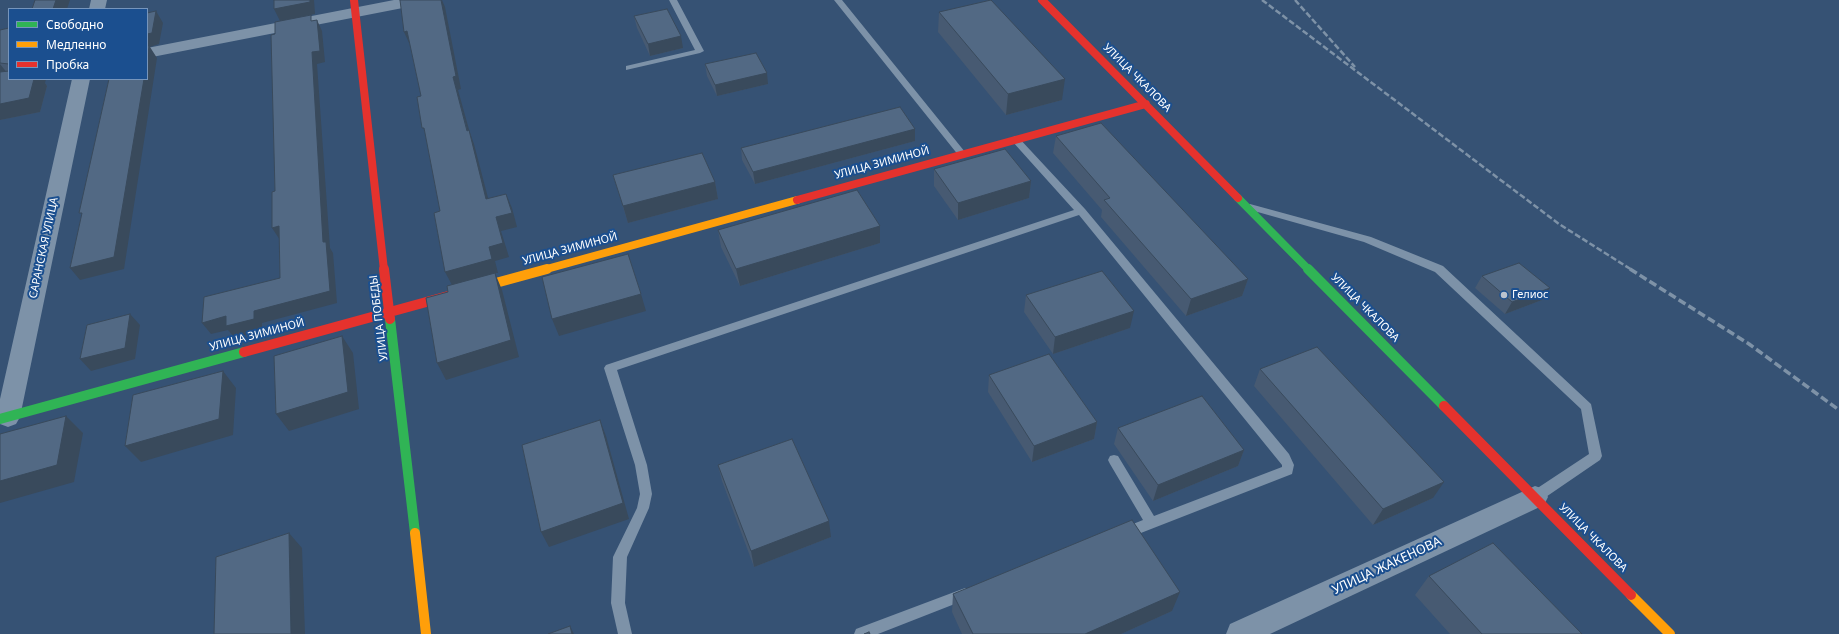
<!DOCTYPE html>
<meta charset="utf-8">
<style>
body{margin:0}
#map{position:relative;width:1839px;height:634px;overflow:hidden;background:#365274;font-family:"Noto Sans",sans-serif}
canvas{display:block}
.legend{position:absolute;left:8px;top:8px;width:140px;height:72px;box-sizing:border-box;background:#1b4f8f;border:1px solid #7695bc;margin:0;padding:5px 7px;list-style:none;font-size:12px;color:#fff}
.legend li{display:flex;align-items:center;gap:8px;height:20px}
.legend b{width:20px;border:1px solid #7695bc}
</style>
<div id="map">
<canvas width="1839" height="634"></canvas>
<ul class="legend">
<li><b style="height:5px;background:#30b455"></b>Свободно</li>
<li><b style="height:5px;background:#ff9f0a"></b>Медленно</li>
<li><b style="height:5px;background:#e5322d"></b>Пробка</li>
</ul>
</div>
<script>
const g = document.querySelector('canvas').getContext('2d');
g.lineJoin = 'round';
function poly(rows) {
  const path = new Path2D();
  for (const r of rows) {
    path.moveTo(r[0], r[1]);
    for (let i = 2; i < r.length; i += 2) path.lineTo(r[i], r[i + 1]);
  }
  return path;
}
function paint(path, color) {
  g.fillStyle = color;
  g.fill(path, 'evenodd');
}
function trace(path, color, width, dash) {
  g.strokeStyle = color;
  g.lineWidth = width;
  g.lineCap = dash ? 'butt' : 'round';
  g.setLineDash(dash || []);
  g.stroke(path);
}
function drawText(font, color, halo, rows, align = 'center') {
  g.font = font + ' "Noto Sans",sans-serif';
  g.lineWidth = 4;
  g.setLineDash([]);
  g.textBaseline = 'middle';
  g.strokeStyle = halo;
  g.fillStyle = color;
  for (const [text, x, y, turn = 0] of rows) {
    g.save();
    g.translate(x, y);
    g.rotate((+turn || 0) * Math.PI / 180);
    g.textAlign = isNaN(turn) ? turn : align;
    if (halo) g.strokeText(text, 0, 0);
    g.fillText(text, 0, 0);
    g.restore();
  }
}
const lane = poly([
 [669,0,677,0,704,51,700,53,626,70,626,66,695,50,669,0],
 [834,0,842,0,965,152,965,156,959,156,834,0],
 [1015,136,1018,137,1085,209,1289,454,1294,465,1292,474,1128,538,1123,540,1118,538,1116,534,1118,530,1143,520,1110,464,1108,460,1110,456,1114,455,1118,456,1154,516,1282,467,1282,465,1079,215,617,370,647,465,652,494,649,508,627,557,625,603,632,634,618,634,611,603,613,557,637,508,640,494,635,465,604,368,606,365,1074,210,1012,141,1010,139,1015,136],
 [1250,204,1371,237,1443,266,1591,404,1602,456,1600,460,1540,501,1535,502,1530,501,1529,497,1530,493,1589,454,1581,409,1435,272,1364,242,1247,209,1245,207,1250,204],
 [965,588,970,590,972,594,970,598,878,634,854,634,856,629,965,588]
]);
const street = poly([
 [91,0,107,0,105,9,89,9,91,0],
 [394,0,426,0,423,3,418,5,147,58,147,48,394,0],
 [72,79,90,79,20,417,16,424,8,427,0,424,0,399,72,79],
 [1535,486,1544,489,1548,497,1544,505,1270,634,1226,634,1230,624,1535,486]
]);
const fastFar1 = poly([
 [1238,198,1309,270]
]);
const fast = poly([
 [1308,269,1444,406],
 [390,319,415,533],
 [0,419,244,352]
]);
const slowFar1 = poly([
 [543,270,797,200]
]);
const slow = poly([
 [492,284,547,269],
 [415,533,426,634],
 [1631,595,1670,634]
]);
const jamFar1 = poly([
 [354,0,384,270],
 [1042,0,1238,198],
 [797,200,1146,104]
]);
const jam = poly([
 [384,269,390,319],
 [244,352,492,284],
 [1444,406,1631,595]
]);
const railFar1 = poly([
 [1262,0,1559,224,1632,270],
 [1295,0,1355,67]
]);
const rail = poly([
 [1630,269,1749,344,1839,410]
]);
const wall = poly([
 [939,12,1062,100,1006,115,938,32],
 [634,16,683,48,650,56,637,28],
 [9,28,9,79,45,83,47,86,40,112,0,120,0,30],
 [705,64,768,84,717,96,707,76],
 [1056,136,1248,279,1242,296,1186,316,1101,217,1102,210,1053,153],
 [915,141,755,184,742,160,741,148],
 [934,169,1031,181,1029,198,958,220,934,186],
 [613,175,715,182,718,199,628,223],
 [718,230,880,243,740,286,721,247],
 [1482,276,1550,288,1542,300,1505,314,1475,288],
 [1026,295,1130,328,1053,354,1024,312],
 [1260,369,1433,498,1373,525,1254,386],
 [989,375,1097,422,1094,439,1032,462,988,392],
 [1118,428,1244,450,1238,466,1153,501,1114,444],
 [718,465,831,537,754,567,722,481],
 [1429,576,1582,634,1450,634,1415,595],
 [953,594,1172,611,1121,634,962,634,952,612]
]);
const shadedWall = poly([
 [56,0,70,0,67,9,53,9],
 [310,0,314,0,315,14,280,21,274,9],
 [441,0,442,0,445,7,461,89,458,90,470,133,469,130,474,144,492,213,486,199,453,77],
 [156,11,163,23,159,44,150,47,157,58,124,269,80,280,70,268,144,79,147,79,147,34],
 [317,20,322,31,325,62,317,64,330,248,333,253,337,303,262,323,262,331,235,338,228,330,211,334,202,323,226,316,254,311,323,242,312,52],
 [407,31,410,45,404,32],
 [681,36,683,48,650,56,648,44],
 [0,64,8,74,0,76],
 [767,73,768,84,717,96,715,85],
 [34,79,46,79,45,83,47,86,40,112,0,120,0,104],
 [1065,79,1062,100,1006,115,1008,94],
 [915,129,915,141,755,184,753,172],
 [1031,181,1029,198,958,220,958,203],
 [715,182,718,199,628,223,623,206],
 [506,194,512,208,517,227,501,231,509,257,495,261,498,273,495,273,502,290,519,357,446,380,437,363,452,285,445,272,496,217],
 [279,226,280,240,272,228],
 [880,226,880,243,740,286,736,269],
 [1248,279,1242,296,1186,316,1191,299],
 [1550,288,1542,300,1505,314,1512,302],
 [641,294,646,311,559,336,552,319],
 [1134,311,1130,328,1053,354,1055,337],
 [130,314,140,325,135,359,91,371,80,359],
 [342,336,353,353,359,409,289,431,276,414],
 [223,371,236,388,233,435,141,462,125,446],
 [66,416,83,433,74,482,0,503,0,481],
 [600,420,606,436,629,519,549,547,541,532],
 [1097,422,1094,439,1032,462,1034,446],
 [1244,450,1238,466,1153,501,1158,485],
 [1444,482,1433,498,1373,525,1383,509],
 [829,521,831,537,754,567,751,551],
 [289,533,302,548,305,634,291,634],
 [1180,592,1172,611,1121,634,1085,634],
 [570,626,574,634,572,634]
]);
const building = poly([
 [35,0,56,0,53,9,32,9,35,0],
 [274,0,310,0,310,2,274,9,274,0],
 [400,0,441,0,456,76,453,77,467,131,469,130,486,199,506,194,512,213,496,217,503,243,489,247,492,259,445,272,434,213,440,211,424,128,422,128,417,97,421,96,407,31,404,32,400,0],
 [991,0,1065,79,1008,94,939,12,991,0],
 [667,9,681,36,648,44,634,16,667,9],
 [156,11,152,33,147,34,147,13,156,11],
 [311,15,311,21,317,20,320,51,312,52,323,242,326,242,330,291,254,311,254,319,226,326,226,316,202,323,204,297,280,278,279,226,272,228,272,192,275,191,271,35,275,34,275,22,311,15],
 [9,28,9,64,0,63,0,30,9,28],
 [147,46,149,46,147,61,147,46],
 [756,53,767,73,715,85,705,64,756,53],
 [9,71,9,79,34,79,29,98,0,104,0,72,9,71],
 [109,79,144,79,114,257,70,268,82,213,79,213,109,79],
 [900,107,915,129,753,172,741,148,900,107],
 [1101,123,1248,279,1191,299,1104,200,1110,198,1056,136,1101,123],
 [1005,149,1031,181,958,203,934,169,1005,149],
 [702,153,715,182,623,206,613,175,702,153],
 [857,190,880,226,736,269,718,230,857,190],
 [628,254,641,294,552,319,542,277,628,254],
 [1519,263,1550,288,1512,302,1482,276,1519,263],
 [1102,271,1134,311,1055,337,1026,295,1102,271],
 [495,273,511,340,437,363,426,298,448,292,447,286,495,273],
 [130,314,125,348,80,359,87,325,130,314],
 [342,336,348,392,276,414,274,356,342,336],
 [1317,347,1444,482,1383,509,1260,369,1317,347],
 [1049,354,1097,422,1034,446,989,375,1049,354],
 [223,371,219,419,125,446,133,395,223,371],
 [1202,396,1244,450,1158,485,1118,428,1202,396],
 [66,416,57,465,0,481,0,434,66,416],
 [600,420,623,503,541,532,522,445,600,420],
 [792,439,829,521,751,551,718,465,792,439],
 [1132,520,1180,592,1085,634,973,634,953,594,1132,520],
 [289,533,291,634,214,634,216,557,289,533],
 [1493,543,1582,634,1482,634,1429,576,1493,543],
 [570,626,572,634,548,634,570,626],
 [869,632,870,634,864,634,869,632]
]);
const markers = [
 [1504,295,4,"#b9c2ce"]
];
const streetNames = [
 ["УЛИЦА ЧКАЛОВА",1137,78,45],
 ["УЛИЦА ЗИМИНОЙ",882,163,-15],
 ["САРАНСКАЯ УЛИЦА",44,248,-78],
 ["УЛИЦА ЗИМИНОЙ",570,249,-15],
 ["УЛИЦА ЧКАЛОВА",1365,308,45],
 ["УЛИЦА ПОБЕДЫ",379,318,-97],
 ["УЛИЦА ЗИМИНОЙ",257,335,-15],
 ["УЛИЦА ЧКАЛОВА",1593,538,45]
];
const poiNames = [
 ["Гелиос",1512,295]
];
const nearStreetnames = [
 ["УЛИЦА ЖАКЕНОВА",1387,566,-25]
];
paint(lane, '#7d92a8');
paint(street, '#7d92a8');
trace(fastFar1, '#30b455', 8);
trace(fast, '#30b455', 10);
trace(slowFar1, '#ff9f0a', 8);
trace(slow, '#ff9f0a', 10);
trace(jamFar1, '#e5322d', 8);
trace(jam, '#e5322d', 10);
trace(railFar1, '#7e92a7', 2.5, [6, 2.5]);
trace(rail, '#7e92a7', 3.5, [8, 3.5]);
paint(wall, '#475a72');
paint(shadedWall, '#394a5c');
paint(building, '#526984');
trace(building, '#394a5c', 1);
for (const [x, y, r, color] of markers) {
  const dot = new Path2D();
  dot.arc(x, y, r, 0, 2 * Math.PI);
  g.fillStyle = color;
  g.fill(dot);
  trace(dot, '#1b4f8f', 1.5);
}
drawText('11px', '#fff', '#1b4f8f', streetNames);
drawText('11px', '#fff', '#1b4f8f', poiNames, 'left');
drawText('13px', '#fff', '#1b4f8f', nearStreetnames);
</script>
